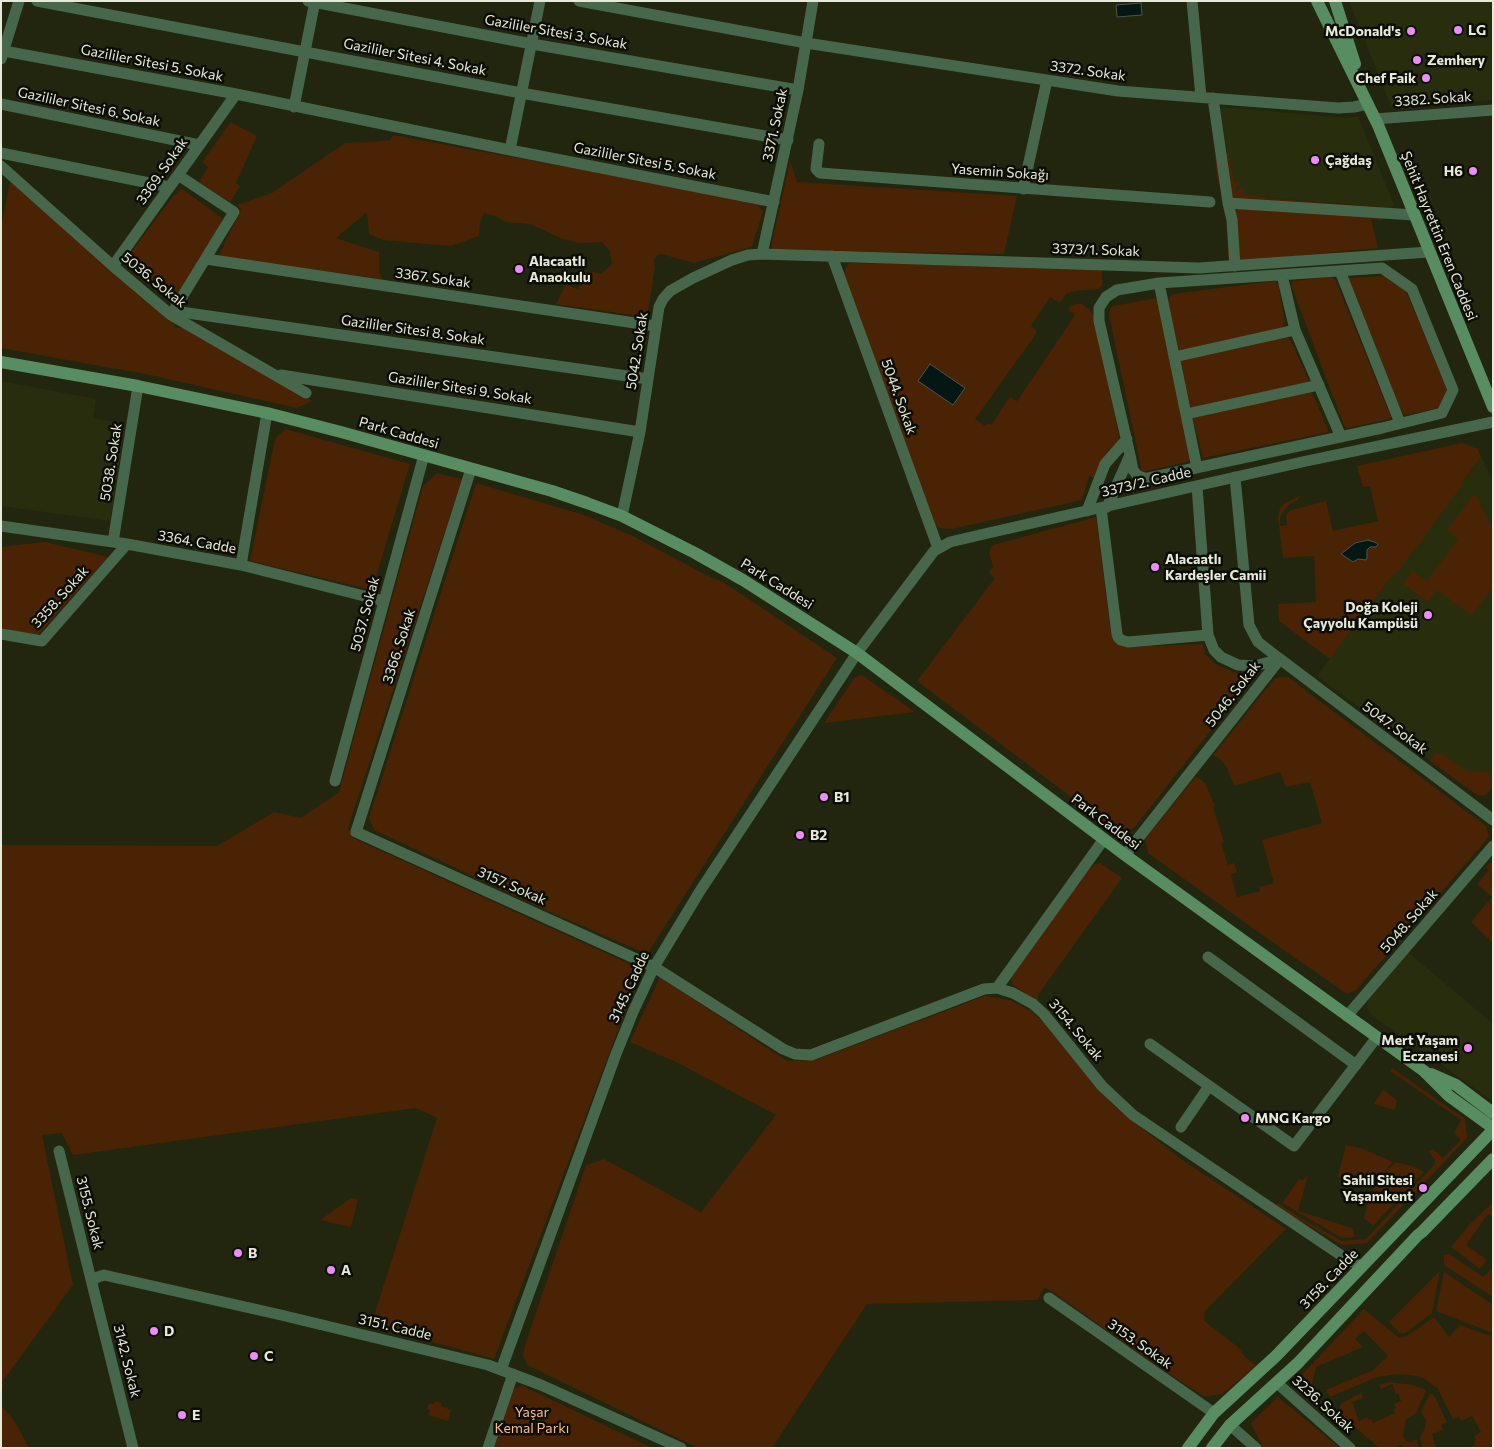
<!DOCTYPE html>
<meta charset="utf-8">
<style>
body{margin:0}
#map{position:relative;width:1494px;height:1449px;overflow:hidden;background:#22260e;font-family:Commissioner,sans-serif}
canvas{display:block}
.frame{position:absolute;inset:0;border:2px solid #e7eadb;pointer-events:none}
</style>
<div id="map">
<canvas width="1494" height="1449"></canvas>
<div class="frame"></div>
</div>
<script>
const g = document.querySelector('canvas').getContext('2d');
g.lineJoin = 'round';
function paint(path, color) {
  g.fillStyle = color;
  g.fill(path, 'evenodd');
}
function poly(rows) {
  const path = new Path2D();
  for (const r of rows) {
    path.moveTo(r[0], r[1]);
    for (let i = 2; i < r.length; i += 2) path.lineTo(r[i], r[i + 1]);
  }
  return path;
}
function trace(path, color, width, dash) {
  g.strokeStyle = color;
  g.lineWidth = width;
  g.lineCap = dash ? 'butt' : 'round';
  g.setLineDash(dash || []);
  g.stroke(path);
}
function drawText(font, color, halo, rows, align = 'center') {
  g.font = font + ' Commissioner,sans-serif';
  g.lineWidth = 5;
  g.setLineDash([]);
  g.textBaseline = 'middle';
  g.strokeStyle = halo;
  g.fillStyle = color;
  for (const [text, x, y, turn = 0] of rows) {
    g.save();
    g.translate(x, y);
    g.rotate((+turn || 0) * Math.PI / 180);
    g.textAlign = isNaN(turn) ? turn : align;
    if (halo) g.strokeText(text, 0, 0);
    g.fillText(text, 0, 0);
    g.restore();
  }
}
const built = poly([
 [1349,1,1493,1,1493,100,1391,106],
 [1220,107,1348,118,1358,116,1394,205,1392,208,1380,207,1234,195],
 [1,381,96,399,93,418,125,424,110,521,1,506],
 [1481,457,1493,481,1493,787,1486,795,1477,795,1317,676],
 [1408,952,1493,1024,1493,1101,1370,1014,1367,1007,1368,1001]
]);
const green = poly([
 [231,122,257,136,236,183,240,186,230,202,199,182,208,167,202,162],
 [393,135,755,202,763,211,752,247,694,263,661,254,657,255,654,261,655,267,647,317,556,304,566,284,579,290,579,275,587,271,601,274,612,264,610,251,602,242,579,243,563,239,530,224,505,222,496,216,484,213,480,223,479,236,451,246,383,240,369,234,367,212,336,238,379,252,379,273,383,279,218,257,241,210,237,205,272,193,345,143,373,142,390,140],
 [1229,152,1234,182,1240,183,1236,187,1236,192,1243,187,1243,194,1277,199,1392,208,1382,220,1371,219,1378,248,1228,263,1227,219,1217,176,1215,156,1223,156],
 [790,161,797,182,1017,196,1004,254,775,250,771,247],
 [10,181,174,324,174,327,180,328,184,326,195,335,312,401,297,408,150,375,1,348,1,227],
 [182,189,222,218,221,225,173,301,126,259,174,195],
 [849,263,1102,267,1102,286,1098,289,1074,291,1066,294,1060,303,1050,297,1031,326,1036,330,1036,334,975,419,985,426,987,423,991,425,1010,397,1017,401,1075,315,1068,309,1070,306,1076,304,1082,304,1091,311,1095,318,1120,441,1109,450,1101,462,1096,478,1089,476,1082,500,952,529,939,528,932,522,843,273],
 [1383,276,1406,291,1448,392,1439,408,1405,415,1402,413,1348,278],
 [1331,277,1335,279,1391,417,1390,419,1347,428,1344,426,1291,285,1293,281],
 [1275,281,1278,284,1285,323,1282,328,1177,351,1167,300,1173,294],
 [1157,298,1190,459,1187,462,1142,472,1109,315,1110,309,1113,306],
 [1287,337,1290,339,1310,383,1191,409,1179,363,1182,360],
 [1311,390,1329,432,1203,458,1192,416],
 [285,429,410,464,372,590,250,561,275,439],
 [1462,443,1478,449,1481,457,1462,482,1463,484,1398,572,1395,572,1330,659,1279,621,1278,604,1316,602,1314,556,1283,558,1278,518,1280,508,1284,504,1300,495,1298,500,1290,504,1283,512,1280,518,1280,526,1287,525,1286,515,1291,510,1326,501,1333,531,1378,521,1370,486,1363,487,1357,466],
 [1368,540,1378,544,1376,547,1368,549,1364,560,1359,559,1353,562,1342,555,1359,541],
 [437,473,462,479,348,828,353,838,641,969,494,1359,371,1325,437,1118,416,1108,73,1155,62,1133,42,1135,73,1285,2,1382,3,1387,1,1391,1,845,217,846,274,812,301,818,339,792,423,486],
 [476,483,584,515,635,537,708,576,723,582,837,658,647,954,550,912,374,830,369,818],
 [1473,495,1477,498,1493,532,1493,587,1472,615,1437,590,1428,602,1403,583,1412,571,1427,581,1458,539,1449,531,1448,529],
 [1096,517,1111,634,1116,642,1124,647,1203,644,1205,654,1217,665,1251,679,1134,828,1120,834,917,681,995,578,988,572,993,567,989,551,993,545],
 [45,542,108,557,38,635,1,629,1,547],
 [862,675,915,712,824,723,855,677],
 [1288,677,1486,826,1489,837,1356,990,1347,994,1261,934,1148,853,1145,839,1196,776,1205,783,1215,806,1213,807,1224,842,1221,843,1228,865,1234,863,1237,872,1231,874,1237,897,1260,891,1259,887,1274,883,1262,840,1322,823,1310,782,1286,787,1280,772,1234,786,1226,766,1220,759,1213,755,1275,678],
 [1440,753,1468,772,1486,772,1493,777,1493,787,1486,795,1477,795,1430,761,1435,754],
 [1493,859,1493,943,1471,922,1492,897,1477,884,1489,870,1486,867],
 [1100,863,1122,878,1038,995,1038,1002,1012,984,1011,978,1085,874,1095,864],
 [660,977,787,1061,815,1060,985,996,1010,1000,1031,1011,1047,1025,1114,1106,1181,1159,1286,1229,1205,1311,1204,1321,1238,1347,1245,1357,1256,1366,1222,1394,1205,1397,1168,1373,1045,1287,1037,1300,867,1304,772,1448,698,1448,527,1365,523,1355,525,1345,586,1165,604,1159,701,1212,776,1115,676,1062,630,1042],
 [1392,1068,1465,1119,1467,1138,1367,1243,1342,1245,1297,1219,1276,1205,1278,1203,1299,1217,1342,1241,1366,1239,1435,1164,1435,1160,1428,1151,1433,1149,1443,1158,1461,1140,1454,1133,1461,1120,1390,1071],
 [1383,1090,1397,1100,1395,1110,1374,1104],
 [1346,1145,1361,1148,1393,1162,1369,1188,1338,1177],
 [1395,1162,1415,1167,1424,1172,1373,1226,1364,1218,1368,1202,1366,1199,1371,1194,1376,1182],
 [1308,1175,1298,1211,1352,1228,1355,1237,1342,1238,1282,1203,1299,1179,1303,1180],
 [351,1198,358,1199,351,1227,320,1220],
 [1493,1202,1493,1217,1488,1214,1466,1245,1487,1260,1480,1269,1451,1247,1470,1224],
 [1449,1254,1483,1277,1493,1267,1493,1297,1444,1265,1444,1255],
 [1440,1271,1432,1313,1404,1334,1400,1333,1389,1322],
 [1444,1272,1493,1305,1493,1333,1436,1311],
 [1364,1309,1399,1338,1407,1336,1434,1317,1449,1337,1460,1325,1493,1337,1493,1445,1490,1448,1468,1448,1475,1445,1474,1441,1476,1440,1474,1436,1481,1432,1472,1416,1461,1421,1459,1417,1453,1419,1438,1389,1425,1379,1418,1376,1397,1374,1377,1377,1330,1397,1326,1390,1373,1370,1388,1356,1364,1331,1355,1339,1363,1347,1316,1367,1312,1384,1316,1396,1313,1399,1317,1403,1317,1406,1298,1388,1298,1379],
 [1390,1382,1412,1385,1424,1389,1426,1391,1416,1413,1406,1420,1403,1436,1406,1441,1411,1442,1417,1439,1418,1448,1403,1448,1401,1445,1393,1448,1379,1448,1342,1416,1339,1409,1341,1404,1361,1393,1363,1398,1352,1402,1359,1421,1368,1417,1369,1420,1372,1419,1373,1423,1395,1413,1394,1409,1396,1408,1394,1404,1401,1401,1398,1393,1396,1394,1392,1384,1381,1389,1379,1385],
 [520,1386,523,1386,652,1448,494,1448,513,1391,515,1388],
 [1430,1393,1435,1397,1447,1422,1441,1425,1443,1430,1432,1434,1436,1448,1422,1448,1420,1437,1425,1428,1426,1421,1421,1412],
 [1278,1397,1340,1448,1263,1448,1251,1423],
 [436,1401,441,1403,441,1406,451,1410,448,1421,428,1415,430,1410,427,1409,429,1403,433,1404],
 [1,1405,15,1422,29,1448,1,1448]
]);
const water = poly([
 [1141,3,1142,15,1117,17,1116,5,1141,3],
 [930,364,965,388,953,405,918,381,930,364],
 [1368,540,1377,543,1378,544,1376,547,1370,547,1367,550,1367,558,1366,560,1358,559,1353,562,1341,554,1355,543,1368,540]
]);
const street = poly([
 [37,1,521,93,788,140],
 [308,1,532,44,798,90],
 [579,1,806,43,1118,91,1338,108,1354,107,1368,104],
 [1192,1,1201,97],
 [4,51,236,94,510,150,774,202],
 [1,59,19,1],
 [1213,98,1228,203,1232,220,1235,266],
 [1,104,199,145],
 [294,107,315,1],
 [1375,119,1493,110],
 [819,144,816,169,820,173,1210,202],
 [510,150,540,1],
 [1,153,169,187],
 [1,166,113,266,171,315,306,393],
 [1023,189,1047,80],
 [1228,203,1414,215],
 [762,254,798,90,813,1],
 [832,256,938,548],
 [206,259,655,326],
 [113,266,236,94],
 [1340,271,1400,423],
 [1282,275,1295,330,1341,437],
 [1159,283,1197,468],
 [174,311,648,379],
 [171,315,234,212,178,175],
 [1174,357,1295,330],
 [281,375,640,432],
 [1186,414,1319,385],
 [471,469,356,832,654,967,783,1049,795,1054,811,1055,984,989,997,988,1013,993,1033,1004,1044,1014,1102,1086,1133,1115,1342,1256,1362,1267],
 [1197,486,1208,635,1214,650,1221,657,1238,665,1255,666,1280,659,1493,820],
 [1107,507,1130,455,1099,321,1099,308,1106,297,1117,290,1159,283,1382,268,1412,289,1453,390,1442,413,1382,428,1149,478,1143,478,1137,475,1133,470,1130,455],
 [1101,508,1117,634,1118,637,1121,640,1128,642,1208,635],
 [1087,511,1105,464,1127,439],
 [622,516,640,432,659,307,663,299,670,291,693,278,732,260,748,255,762,254,1199,268,1429,252],
 [1,526,127,544,241,565,384,601],
 [113,542,138,386],
 [241,565,267,413],
 [1,634,42,641,127,544],
 [335,781,424,455],
 [1125,855,1280,659,1258,642,1249,625,1235,477],
 [1208,957,1356,1065],
 [997,988,1104,839],
 [1347,1016,1493,846],
 [1150,1044,1294,1146,1377,1037],
 [1181,1127,1209,1086],
 [59,1151,133,1448],
 [92,1281,98,1277,104,1275,281,1315,488,1365,541,1385,681,1448],
 [1049,1298,1214,1413],
 [501,1370,616,1054,633,1012,654,967,700,891,857,653,934,551,950,542,984,534,1302,462,1493,422],
 [1277,1383,1350,1448],
 [1230,1425,1256,1448],
 [488,1448,513,1374]
]);
const secondary = poly([
 [1317,1,1378,125,1493,407],
 [1335,1,1355,64],
 [1,362,138,386,267,413,341,432,552,491,587,503,622,516,695,553,743,580,857,653,1125,855,1424,1071,1449,1096,1493,1128],
 [1431,1074,1456,1085,1493,1113],
 [1188,1448,1214,1413,1276,1356,1493,1130],
 [1212,1448,1230,1425,1298,1363,1418,1235,1422,1232,1493,1159]
]);
const markers = [
 [1458,30,5,"#ec8cfa"],
 [1411,31,5,"#ec8cfa"],
 [1417,60,5,"#ec8cfa"],
 [1426,78,5,"#ec8cfa"],
 [1315,160,5,"#ec8cfa"],
 [1473,171,5,"#ec8cfa"],
 [519,269,5,"#ec8cfa"],
 [1155,567,5,"#ec8cfa"],
 [1428,615,5,"#ec8cfa"],
 [824,797,5,"#ec8cfa"],
 [800,835,5,"#ec8cfa"],
 [1468,1048,5,"#ec8cfa"],
 [1245,1118,5,"#ec8cfa"],
 [1423,1188,5,"#ec8cfa"],
 [238,1253,5,"#ec8cfa"],
 [331,1270,5,"#ec8cfa"],
 [154,1331,5,"#ec8cfa"],
 [254,1356,5,"#ec8cfa"],
 [182,1415,5,"#ec8cfa"]
];
const poiNames = [
 ["LG",1468,30],
 ["McDonald's",1401,31,"right"],
 ["Zemhery",1427,60],
 ["Chef Faik",1416,78,"right"],
 ["Çağdaş",1325,160],
 ["H6",1463,171,"right"],
 ["Alacaatlı",529,261],
 ["Anaokulu",529,277],
 ["Alacaatlı",1165,559],
 ["Kardeşler Camii",1165,575],
 ["Doğa Koleji",1418,607,"right"],
 ["Çayyolu Kampüsü",1418,623,"right"],
 ["B1",834,797],
 ["B2",810,835],
 ["Mert Yaşam",1458,1040,"right"],
 ["Eczanesi",1458,1056,"right"],
 ["MNG Kargo",1255,1118],
 ["Sahil Sitesi",1413,1180,"right"],
 ["Yaşamkent",1413,1196,"right"],
 ["B",248,1253],
 ["A",341,1270],
 ["D",164,1331],
 ["C",264,1356],
 ["E",192,1415]
];
const streetNames = [
 ["Gazililer Sitesi 3. Sokak",556,32,10],
 ["Gazililer Sitesi 4. Sokak",415,57,11],
 ["Gazililer Sitesi 5. Sokak",152,63,11],
 ["3372. Sokak",1088,71,8],
 ["3382. Sokak",1433,99,-4],
 ["Gazililer Sitesi 6. Sokak",89,107,12],
 ["3371. Sokak",775,125,-78],
 ["Gazililer Sitesi 5. Sokak",645,161,11],
 ["3369. Sokak",162,171,-55],
 ["Yasemin Sokağı",1000,172,4],
 ["Şehit Hayrettin Eren Caddesi",1439,236,68],
 ["3373/1. Sokak",1096,250,2],
 ["3367. Sokak",433,278,8],
 ["5036. Sokak",154,280,39],
 ["Gazililer Sitesi 8. Sokak",413,330,8],
 ["5042. Sokak",637,351,-81],
 ["Gazililer Sitesi 9. Sokak",460,388,9],
 ["5044. Sokak",899,397,70],
 ["Park Caddesi",399,433,16],
 ["5038. Sokak",111,462,-81],
 ["3373/2. Cadde",1146,482,-13],
 ["3364. Cadde",197,542,10],
 ["Park Caddesi",777,584,32],
 ["3358. Sokak",60,597,-48],
 ["5037. Sokak",365,614,-75],
 ["3366. Sokak",399,646,-72],
 ["5046. Sokak",1233,694,-52],
 ["5047. Sokak",1395,728,37],
 ["Park Caddesi",1106,822,37],
 ["3157. Sokak",512,886,24],
 ["5048. Sokak",1409,921,-49],
 ["3145. Cadde",629,987,-65],
 ["3154. Sokak",1076,1030,50],
 ["3155. Sokak",90,1213,76],
 ["3158. Cadde",1329,1279,-46],
 ["3151. Cadde",395,1327,13],
 ["3153. Sokak",1140,1344,35],
 ["3142. Sokak",127,1361,76],
 ["3236. Sokak",1323,1404,42]
];
const parkNames = [
 ["Yaşar",532,1412],
 ["Kemal Parkı",532,1428]
];
paint(built, '#282e0d');
paint(green, '#492303');
paint(water, '#051714');
trace(water, '#495650', 1);
trace(street, '#47674c', 11);
trace(secondary, '#588d61', 12);
for (const [x, y, r, color] of markers) {
  const dot = new Path2D();
  dot.arc(x, y, r, 0, 2 * Math.PI);
  g.fillStyle = color;
  g.fill(dot);
  trace(dot, '#0c0e05', 2);
}
drawText('bold 14px', '#e7eadb', '#0c0e05', poiNames, 'left');
drawText('14px', '#e7eadb', '#0c0e05', streetNames);
drawText('14px', '#f9b98d', '#0c0e05', parkNames);
</script>
